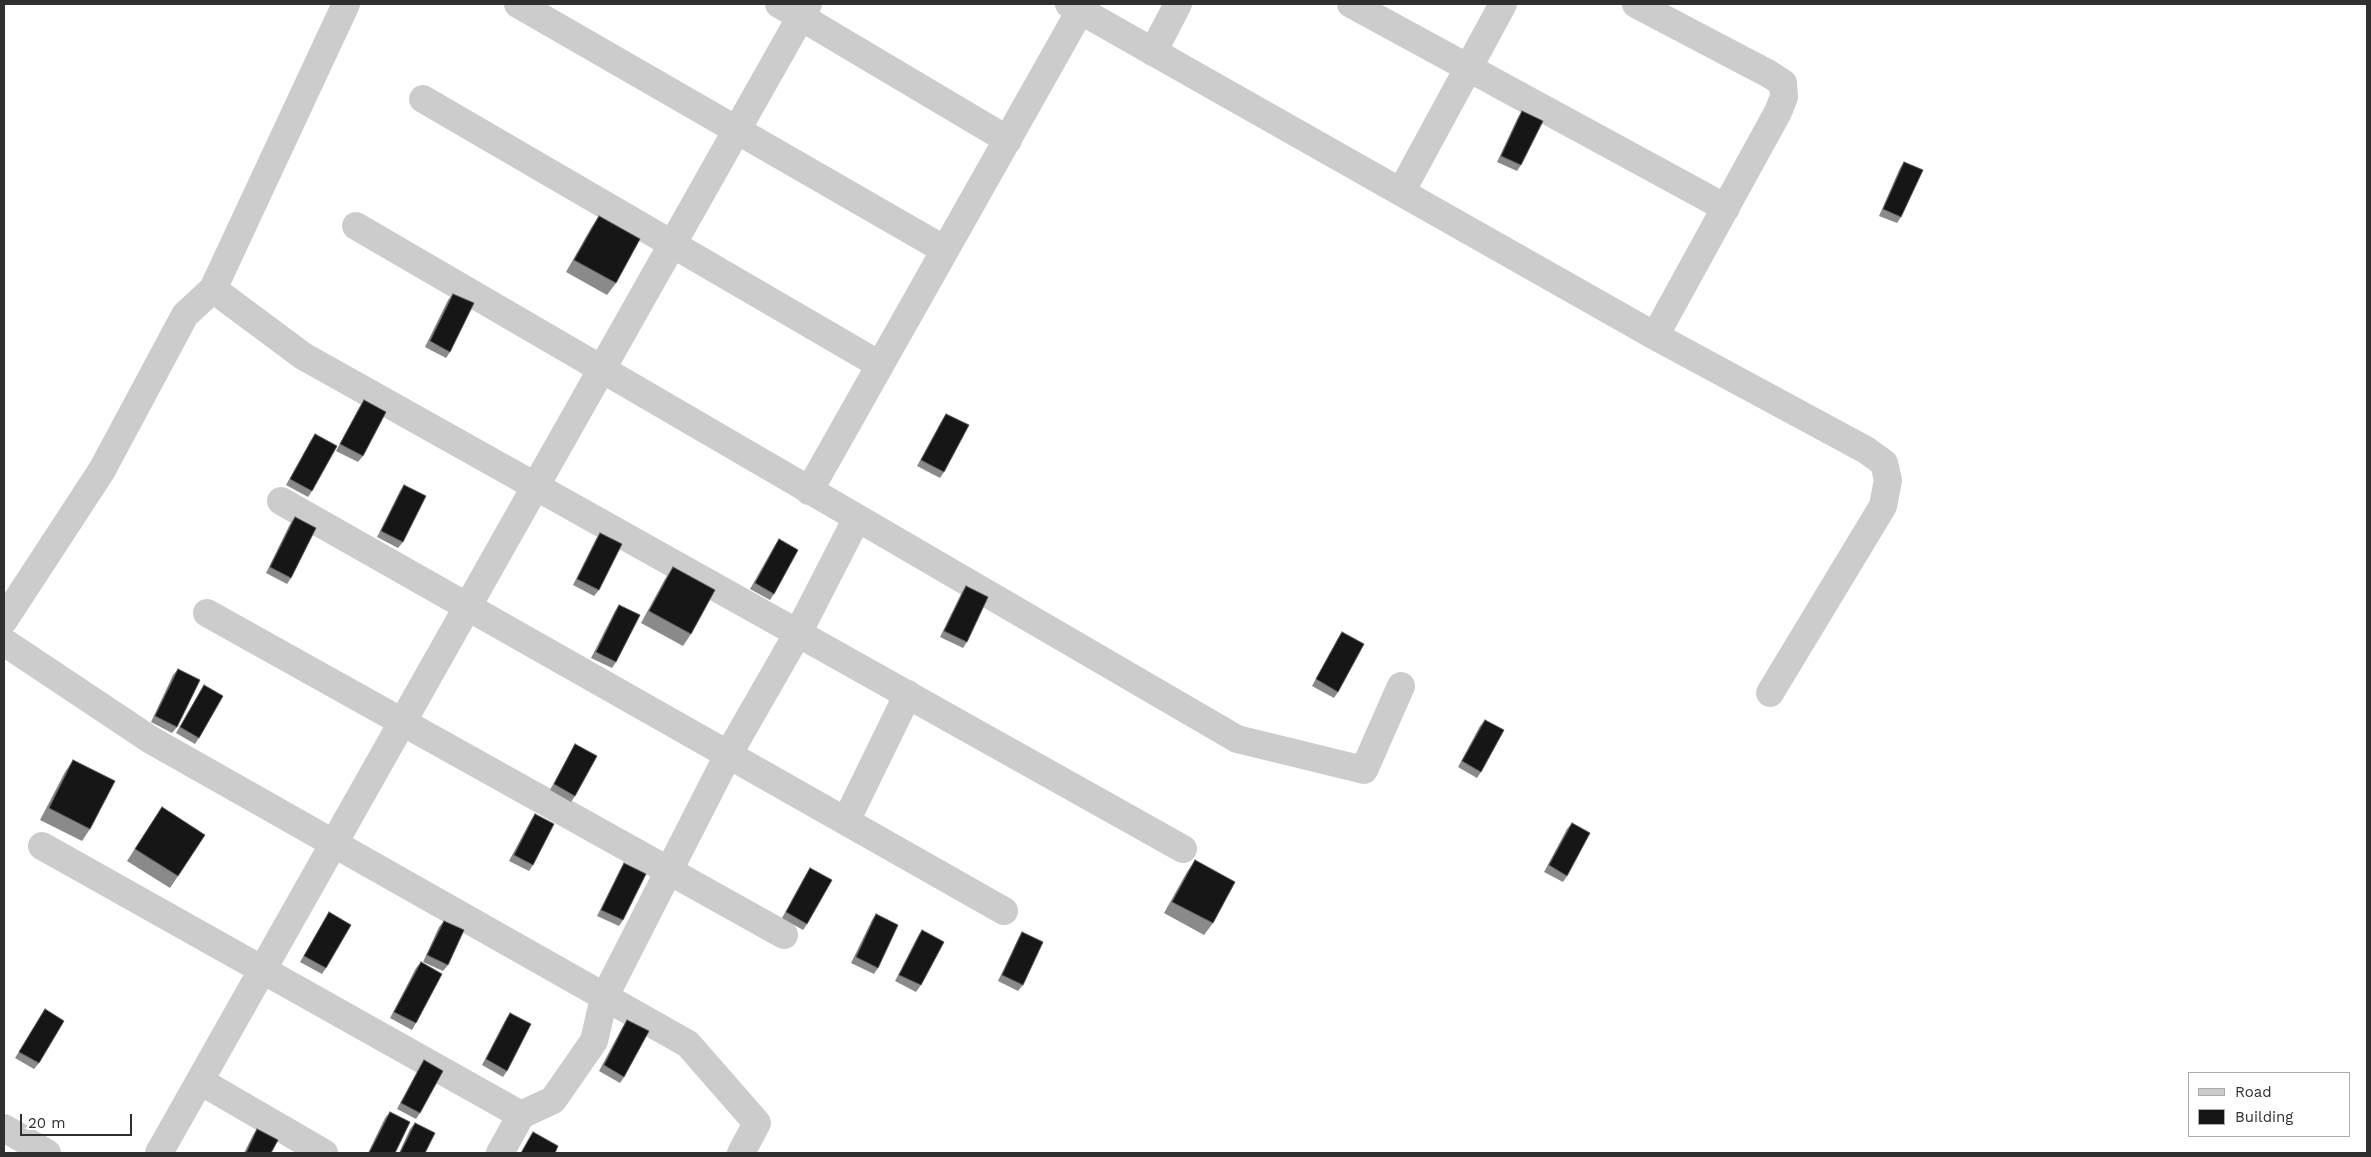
<!DOCTYPE html>
<style>
body{margin:0}
#map{position:relative;width:2371px;height:1157px;overflow:hidden;background:#fff;font-family:"Work Sans",sans-serif}
canvas{display:block}
.frame{position:absolute;inset:0;border:5px solid #2f2f2f;pointer-events:none}
.legend{position:absolute;left:2188px;top:1072px;width:162px;height:65px;box-sizing:border-box;background:#fff;border:1px solid #acacac;margin:0;padding:6px 9px;list-style:none;font-size:15px;color:#2f2f2f}
.legend li{display:flex;align-items:center;gap:10px;height:25px}
.legend b{width:25px;border:1px solid #acacac}
.scale{position:absolute;left:20px;top:1114px;width:112px;height:22px;box-sizing:border-box;border:2px solid #2f2f2f;border-top:0;padding-left:6px;font-size:15px;line-height:18px;white-space:nowrap;color:#2f2f2f;-webkit-text-stroke:4px #fff;paint-order:stroke}
</style>
<div id="map">
<canvas width="2371" height="1157"></canvas>
<div class="frame"></div>
<ul class="legend">
<li><b style="height:6px;background:#ccc"></b>Road</li>
<li><b style="height:14px;background:#161616"></b>Building</li>
</ul>
<div class="scale">20 m</div>
</div>
<script>
const g = document.querySelector('canvas').getContext('2d');
g.lineJoin = 'round';
function poly(rows) {
  const path = new Path2D();
  for (const r of rows) {
    path.moveTo(r[0], r[1]);
    for (let i = 2; i < r.length; i += 2) path.lineTo(r[i], r[i + 1]);
  }
  return path;
}
function trace(path, color, width, dash) {
  g.strokeStyle = color;
  g.lineWidth = width;
  g.lineCap = dash ? 'butt' : 'round';
  g.setLineDash(dash || []);
  g.stroke(path);
}
function paint(path, color) {
  g.fillStyle = color;
  g.fill(path, 'evenodd');
}
const minor = poly([
 [518,4,945,250],
 [779,4,1008,140],
 [1069,4,1655,336,1866,450,1884,463,1888,480,1883,506,1770,693],
 [1351,4,1726,208],
 [1636,4,1769,74,1783,83,1784,97,1778,112,1655,336],
 [1153,52,1178,4],
 [423,99,880,365],
 [1401,192,1503,4],
 [356,226,1237,739,1364,770,1401,686],
 [213,289,303,356,1183,849],
 [809,491,1080,11],
 [281,501,1004,911],
 [207,613,784,935],
 [4,620,102,470,185,315,213,289,346,4],
 [4,642,151,740,688,1044,757,1123,741,1153],
 [846,821,908,694],
 [42,846,521,1115],
 [200,1081,324,1153],
 [4,1128,47,1153],
 [159,1153,808,4],
 [500,1153,521,1115,553,1100,594,1041,604,998,728,755,798,633,857,518]
]);
const wall = poly([
 [1522,111,1521,165,1517,171,1497,162,1518,117],
 [1904,162,1901,217,1897,223,1879,216,1900,168],
 [599,216,616,283,607,295,566,272,591,228],
 [453,294,450,352,446,358,425,347,448,300],
 [364,400,363,456,358,462,336,451,360,406],
 [946,414,944,472,940,478,917,466,942,420],
 [315,434,312,491,308,497,286,485,311,440],
 [404,485,403,542,398,548,377,537,400,491],
 [295,517,291,578,287,584,266,573,290,524],
 [600,533,599,590,594,596,573,585,596,539],
 [779,539,774,594,770,600,750,589,775,545],
 [673,567,691,634,683,646,641,623,665,579],
 [966,586,967,642,963,648,940,637,962,592],
 [619,605,616,662,612,668,591,658,615,611],
 [1342,632,1338,692,1334,698,1312,686,1338,638],
 [178,669,177,727,172,733,151,722,173,675],
 [204,685,199,738,195,744,176,733],
 [1485,720,1481,772,1477,778,1458,767,1480,726],
 [575,744,575,796,571,802,550,790,571,751],
 [73,760,90,829,82,841,40,820,65,772],
 [162,807,178,876,170,888,127,861],
 [535,814,533,865,529,871,509,861,531,820],
 [1572,823,1567,876,1563,882,1544,872,1567,829],
 [1195,860,1213,923,1204,935,1164,913,1187,872],
 [624,863,623,920,619,926,597,916,620,870],
 [810,868,807,924,803,930,782,918,806,874],
 [329,912,326,968,322,974,300,962],
 [876,914,878,968,874,974,851,963,872,920],
 [444,921,448,965,443,971,423,962,439,927],
 [922,930,921,985,916,992,895,981,918,936],
 [1022,932,1023,985,1018,991,998,981,1018,939],
 [421,962,416,1023,412,1030,390,1018,416,968],
 [45,1009,39,1063,34,1069,15,1058],
 [510,1013,507,1071,503,1077,482,1065,506,1019],
 [627,1020,624,1077,620,1083,599,1071,623,1026],
 [424,1060,420,1113,416,1119,397,1109,420,1066],
 [390,1112,395,1153,368,1153,385,1118],
 [415,1123,425,1153,399,1153,410,1129],
 [257,1129,271,1153,244,1153,253,1135]
]);
const building = poly([
 [1522,111,1543,121,1521,165,1501,156,1522,111],
 [1904,162,1923,170,1901,217,1883,209,1904,162],
 [599,216,640,239,616,283,574,260,599,216],
 [453,294,474,303,450,352,430,341,453,294],
 [364,400,386,412,363,456,340,444,364,400],
 [946,414,969,425,944,472,921,460,946,414],
 [315,434,337,446,312,491,290,479,315,434],
 [404,485,426,496,403,542,381,531,404,485],
 [295,517,316,528,291,578,270,567,295,517],
 [600,533,622,544,599,590,577,579,600,533],
 [779,539,798,550,774,594,755,583,779,539],
 [673,567,715,590,691,634,649,611,673,567],
 [966,586,988,597,967,642,944,631,966,586],
 [619,605,640,615,616,662,596,652,619,605],
 [1342,632,1364,644,1338,692,1316,679,1342,632],
 [178,669,200,680,177,727,155,716,178,669],
 [204,685,223,696,199,738,180,727,204,685],
 [1485,720,1504,730,1481,772,1462,761,1485,720],
 [575,744,597,756,575,796,554,784,575,744],
 [73,760,115,781,90,829,49,808,73,760],
 [162,807,205,835,178,876,135,849,162,807],
 [535,814,554,824,533,865,514,855,535,814],
 [1572,823,1590,833,1567,876,1549,865,1572,823],
 [1195,860,1235,882,1213,923,1172,902,1195,860],
 [624,863,646,874,623,920,601,910,624,863],
 [810,868,832,880,807,924,786,912,810,868],
 [329,912,351,925,326,968,304,956,329,912],
 [876,914,898,925,878,968,856,957,876,914],
 [444,921,464,930,448,965,427,955,444,921],
 [922,930,944,942,921,985,899,975,922,930],
 [1022,932,1043,942,1023,985,1002,975,1022,932],
 [421,962,442,974,416,1023,394,1012,421,962],
 [45,1009,64,1021,39,1063,19,1052,45,1009],
 [510,1013,531,1024,507,1071,486,1059,510,1013],
 [627,1020,649,1031,624,1077,604,1065,627,1020],
 [424,1060,443,1071,420,1113,401,1103,424,1060],
 [390,1112,410,1122,395,1153,369,1153,390,1112],
 [415,1123,435,1133,425,1153,400,1153,415,1123],
 [257,1129,278,1140,271,1153,246,1153,257,1129],
 [533,1132,558,1146,555,1153,521,1153,533,1132]
]);
trace(minor, '#ccc', 28);
paint(wall, '#8a8a8a');
paint(building, '#161616');
trace(building, '#5c5c5c', 1);
</script>
